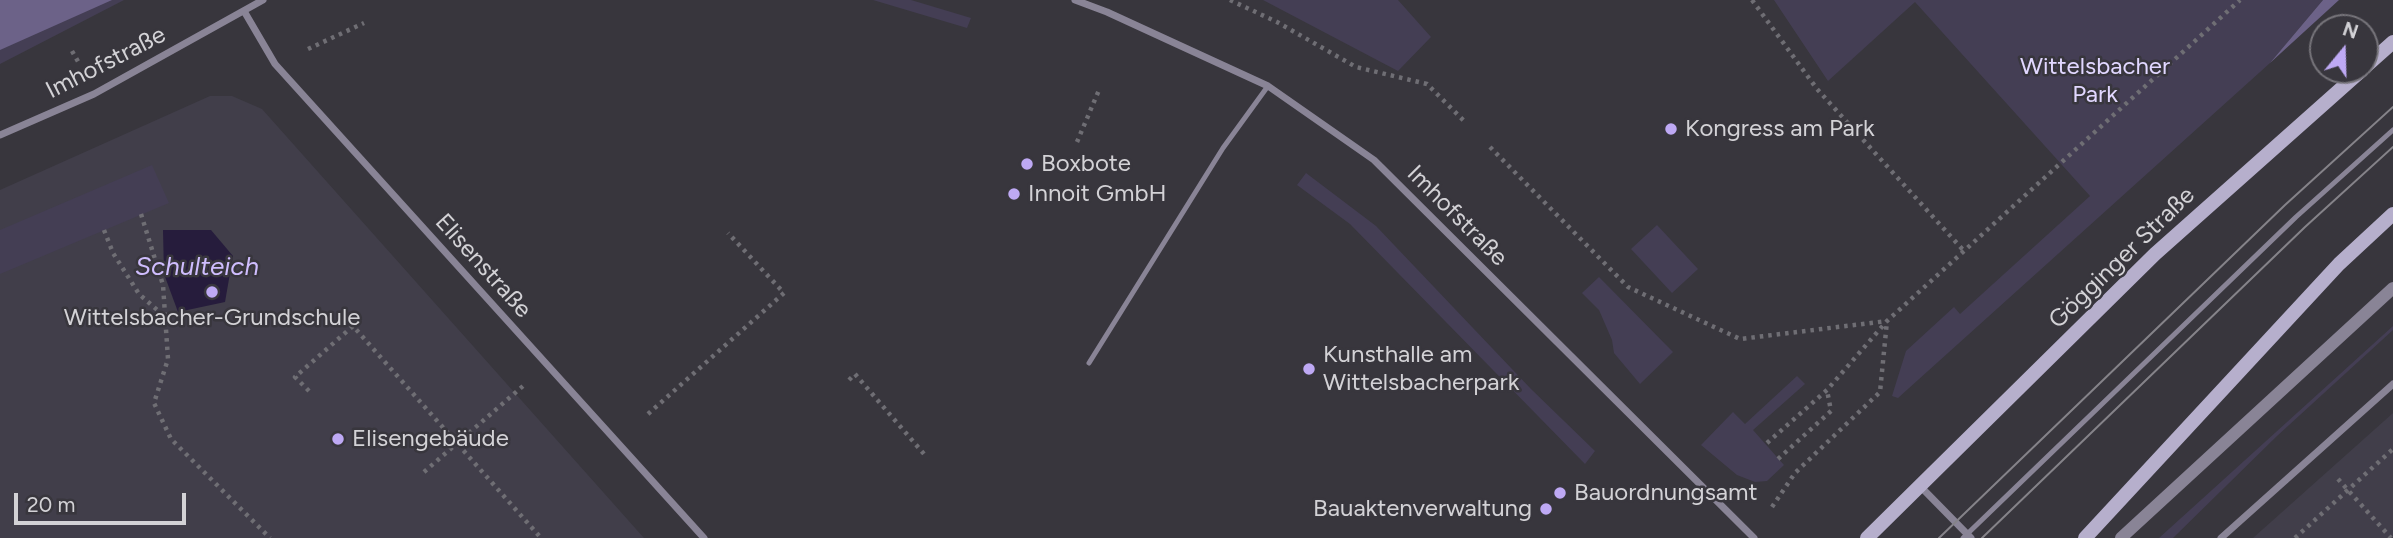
<!DOCTYPE html>
<meta charset="utf-8">
<style>
body{margin:0}
#map{position:relative;width:2393px;height:538px;overflow:hidden;background:#38363d;font-family:Figtree,sans-serif}
canvas{display:block}
.north{position:absolute;left:2309px;top:14px;width:70px;height:70px;box-sizing:border-box;background:#38363d;border:2px solid #76747a;border-radius:50%;rotate:19deg;font-size:19px;font-weight:700;line-height:28px;text-align:center;color:#d3d2d6}
.north::after{content:'';display:block;margin:auto;width:24px;height:32px;background:#bea9f4;clip-path:polygon(50% 0,100% 100%,50% 72%,0 100%)}
.scale{position:absolute;left:14px;top:493px;width:172px;height:32px;box-sizing:border-box;border:4px solid #d3d2d6;border-top:0;padding-left:9px;font-size:21px;line-height:24px;white-space:nowrap;color:#d3d2d6;-webkit-text-stroke:5px #38363d;paint-order:stroke}
</style>
<div id="map">
<canvas width="2393" height="538"></canvas>
<div class="north">N</div>
<div class="scale">20 m</div>
</div>
<script>
const g = document.querySelector('canvas').getContext('2d');
g.lineJoin = 'round';
function paint(path, color) {
  g.fillStyle = color;
  g.fill(path, 'evenodd');
}
function poly(rows) {
  const path = new Path2D();
  for (const r of rows) {
    path.moveTo(r[0], r[1]);
    for (let i = 2; i < r.length; i += 2) path.lineTo(r[i], r[i + 1]);
  }
  return path;
}
function trace(path, color, width, dash) {
  g.strokeStyle = color;
  g.lineWidth = width;
  g.lineCap = dash ? 'butt' : 'round';
  g.setLineDash(dash || []);
  g.stroke(path);
}
function drawText(font, color, halo, rows, align = 'center') {
  g.font = font + ' Figtree,sans-serif';
  g.lineWidth = 5;
  g.setLineDash([]);
  g.textBaseline = 'middle';
  g.strokeStyle = halo;
  g.fillStyle = color;
  for (const [text, x, y, turn = 0] of rows) {
    g.save();
    g.translate(x, y);
    g.rotate((+turn || 0) * Math.PI / 180);
    g.textAlign = isNaN(turn) ? turn : align;
    if (halo) g.strokeText(text, 0, 0);
    g.fillText(text, 0, 0);
    g.restore();
  }
}
const built = poly([
 [210,96,232,96,262,109,644,538,0,538,0,190],
 [2393,413,2393,538,2253,538]
]);
const green = poly([
 [0,0,124,0,0,64],
 [873,0,911,0,971,18,967,28],
 [1263,0,1398,0,1431,37,1398,71],
 [1774,0,2323,0,2270,63,1898,398,1892,396,1906,351,1954,307,1960,314,2090,196,1915,2,1828,81],
 [152,165,169,203,0,274,0,230],
 [1306,173,1376,226,1531,389,1595,451,1585,464,1350,224,1297,185],
 [1657,225,1698,269,1672,293,1631,249],
 [1599,277,1673,352,1640,384,1614,353,1612,340,1599,310,1582,293],
 [2393,326,2393,330,2277,436,2173,538,2159,538],
 [1797,376,1805,384,1753,430,1784,465,1767,481,1755,482,1737,475,1701,445,1733,412,1745,424]
]);
const forest = poly([
 [0,0,112,0,0,50],
 [2323,0,2339,0,2270,63]
]);
const water = poly([
 [163,230,211,230,233,256,225,302,178,312,164,274]
]);
const path = poly([
 [1230,0,1277,22,1356,67,1427,84,1466,123],
 [1752,0,1817,89,1964,251],
 [308,49,364,23],
 [72,51,80,65],
 [1077,142,1099,90],
 [1490,147,1628,287,1740,339,1887,321],
 [141,214,163,285,168,359,154,403,171,439,270,538],
 [104,230,113,253,139,294,163,315],
 [849,380,855,374,924,454],
 [309,391,295,377,353,326,541,538],
 [648,414,784,293,728,233],
 [1767,443,1827,390,1887,321,2240,0],
 [1778,459,1831,411,1827,390],
 [424,472,523,386],
 [2338,479,2391,538],
 [1772,507,1795,473,1880,392,1887,321],
 [2295,538,2393,449]
]);
const service = poly([
 [1089,363,1223,148,1268,86],
 [1963,538,2296,217,2393,130]
]);
const minor = poly([
 [1075,0,1107,12,1268,86,1374,160,1754,538],
 [244,11,275,64,704,538],
 [0,135,94,94,263,0],
 [1920,486,1971,538],
 [2221,538,2393,384]
]);
const tertiary = poly([
 [2121,538,2393,288]
]);
const secondary = poly([
 [2365,67,2393,42],
 [1867,538,2155,254,2362,70],
 [2085,538,2339,264,2393,214]
]);
const tram = poly([
 [1939,538,2285,205,2393,107],
 [1982,538,2305,227,2393,147]
]);
const markers = [
 [1671,129,7,"#bea9f4"],
 [1027,164,7,"#bea9f4"],
 [1014,194,7,"#bea9f4"],
 [212,292,7,"#bea9f4"],
 [1309,369,7,"#bea9f4"],
 [338,439,7,"#bea9f4"],
 [1560,493,7,"#bea9f4"],
 [1546,509,7,"#bea9f4"]
];
const streetNames = [
 ["Imhofstraße",106,63,-27],
 ["Imhofstraße",1457,216,45],
 ["Gögginger Straße",2122,258,-44],
 ["Elisenstraße",483,266,48]
];
const parkNames = [
 ["Wittelsbacher",2095,67],
 ["Park",2095,95]
];
const poiNames = [
 ["Kongress am Park",1685,129],
 ["Boxbote",1041,164],
 ["Innoit GmbH",1028,194],
 ["Wittelsbacher-Grundschule",212,318,"center"],
 ["Kunsthalle am",1323,355],
 ["Wittelsbacherpark",1323,383],
 ["Elisengebäude",352,439],
 ["Bauordnungsamt",1574,493],
 ["Bauaktenverwaltung",1532,509,"right"]
];
const waterNames = [
 ["Schulteich",197,267]
];
paint(built, '#413e4a');
paint(green, '#443e54');
paint(forest, '#6c6288');
paint(water, '#261c3c');
trace(path, '#6f6e74', 4.5, [3.5, 5]);
trace(service, '#898496', 5);
trace(minor, '#898496', 7);
trace(tertiary, '#898496', 12);
trace(secondary, '#b6afcc', 14);
trace(tram, '#858389', 2);
for (const [x, y, r, color] of markers) {
  const dot = new Path2D();
  dot.arc(x, y, r, 0, 2 * Math.PI);
  g.fillStyle = color;
  g.fill(dot);
  trace(dot, '#38363d', 2.5);
}
drawText('24px', '#d3d2d6', '#38363d', streetNames);
drawText('24px', '#e1d7ff', '#38363d', parkNames);
drawText('24px', '#d3d2d6', '#38363d', poiNames, 'left');
drawText('italic 26px', '#cfbdfe', '#38363d', waterNames);
</script>
